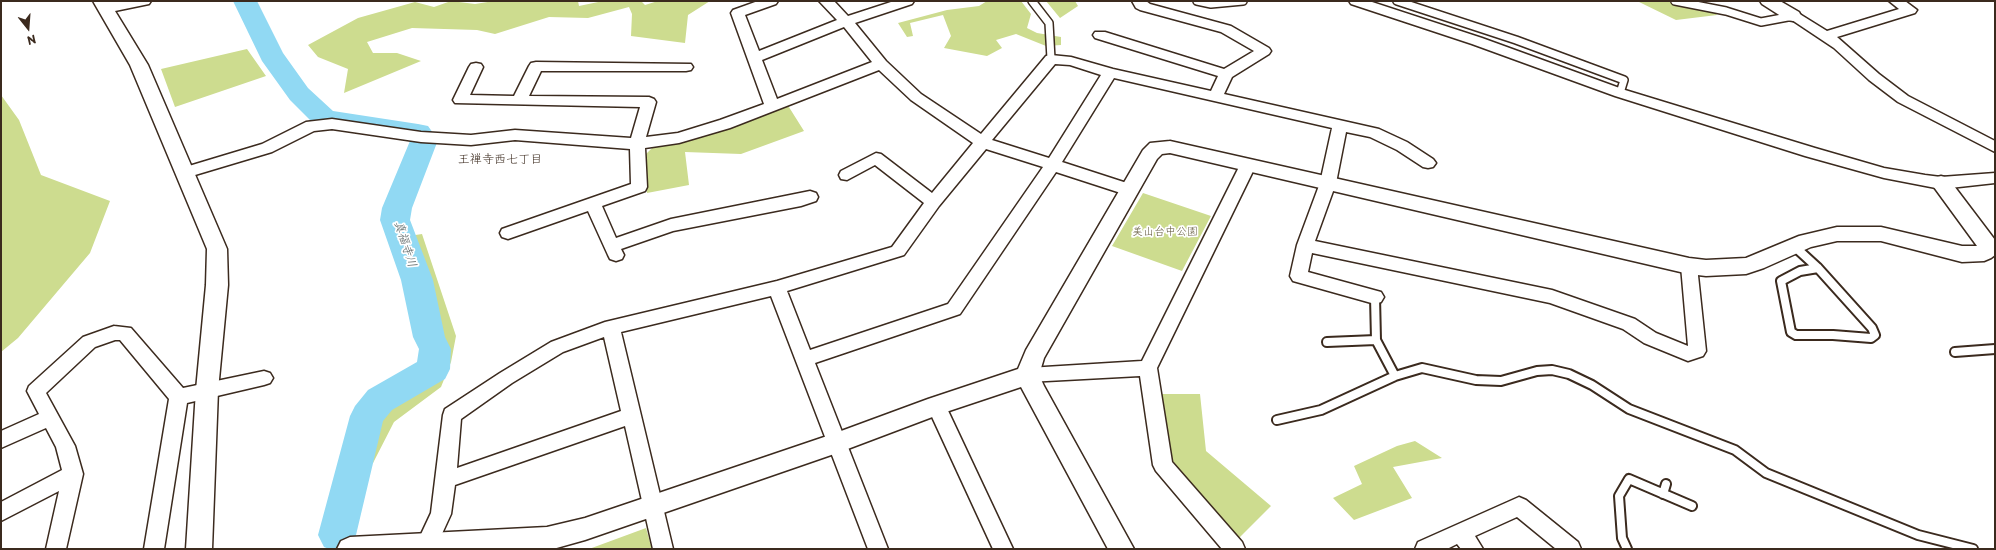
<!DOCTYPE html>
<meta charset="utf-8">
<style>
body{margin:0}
#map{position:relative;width:1996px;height:550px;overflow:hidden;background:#fff;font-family:"Playpen Sans",sans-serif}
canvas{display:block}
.frame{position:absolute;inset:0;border:2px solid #3b2a1e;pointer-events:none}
.north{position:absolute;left:8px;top:8px;width:40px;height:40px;-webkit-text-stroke:3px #fff;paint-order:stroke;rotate:163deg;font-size:11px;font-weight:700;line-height:16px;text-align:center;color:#3b2a1e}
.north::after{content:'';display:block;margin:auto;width:14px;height:18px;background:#3b2a1e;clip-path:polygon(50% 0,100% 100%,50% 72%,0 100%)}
</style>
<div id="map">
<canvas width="1996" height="550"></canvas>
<div class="frame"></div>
<div class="north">N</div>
</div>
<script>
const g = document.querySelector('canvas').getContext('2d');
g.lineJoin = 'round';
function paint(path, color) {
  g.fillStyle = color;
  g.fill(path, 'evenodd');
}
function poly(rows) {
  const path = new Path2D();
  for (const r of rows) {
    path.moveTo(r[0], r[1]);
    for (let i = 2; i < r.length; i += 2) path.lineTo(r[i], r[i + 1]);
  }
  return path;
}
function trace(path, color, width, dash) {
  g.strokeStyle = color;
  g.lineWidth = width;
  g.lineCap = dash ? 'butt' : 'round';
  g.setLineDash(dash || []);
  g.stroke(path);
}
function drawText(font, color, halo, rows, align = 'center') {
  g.font = font + ' "Playpen Sans","Klee One",sans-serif';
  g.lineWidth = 3.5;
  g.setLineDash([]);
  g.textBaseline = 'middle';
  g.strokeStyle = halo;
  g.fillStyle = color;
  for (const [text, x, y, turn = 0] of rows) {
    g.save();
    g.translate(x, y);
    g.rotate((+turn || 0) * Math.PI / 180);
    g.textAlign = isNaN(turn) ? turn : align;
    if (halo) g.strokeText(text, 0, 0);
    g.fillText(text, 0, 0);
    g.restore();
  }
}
const green = poly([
 [451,1,475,4,494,1,578,1,579,6,603,1,641,1,645,5,658,1,710,1,688,15,685,43,631,36,632,14,629,7,588,18,549,17,495,34,477,30,412,28,367,42,373,53,397,53,421,61,344,93,348,69,318,57,308,45,358,18,415,2,434,7],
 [987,1,1021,1,1031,14,1027,28,1037,33,1061,37,1061,45,1046,46,1016,34,996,40,1002,48,987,56,944,48,951,36,943,15,910,23,913,36,907,37,898,23,947,10,979,6],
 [1046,1,1075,1,1078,6,1060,18],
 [1637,1,1705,1,1717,15,1676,20],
 [247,49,266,76,175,107,161,69],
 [1,95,19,120,41,175,110,201,90,253,18,338,1,352],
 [787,104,804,131,741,154,685,152,689,185,647,193,646,154,653,147,679,142],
 [1143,193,1211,216,1182,271,1112,246],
 [422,234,456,336,451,362,441,387,394,422,373,463,349,474,372,409,408,391,434,372,440,359,409,236],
 [1161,394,1200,394,1206,451,1271,506,1238,539,1169,471],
 [1415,441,1442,458,1393,467,1412,498,1354,520,1333,498,1362,484,1354,466,1397,446],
 [646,528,652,549,589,549]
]);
const river = poly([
 [233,1,257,1,283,53,308,88,333,111,418,124,428,126,438,140,412,208,410,220,433,280,445,337,451,349,450,369,445,379,392,410,383,421,356,535,350,547,345,549,329,549,324,547,318,535,350,416,355,406,368,390,417,362,419,349,413,337,401,280,380,220,382,208,410,141,315,125,290,100,262,61,233,1]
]);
const serviceFar1 = poly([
 [1032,1,1049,23,1051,59],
 [1197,1,1211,4,1243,1],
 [1397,1,1516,40,1624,80,1620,93],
 [1675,1,1726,11,1761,22,1793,16]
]);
const service = poly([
 [1794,246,1818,268],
 [1818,268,1872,328,1875,335,1871,338,1833,335,1796,335,1791,332,1781,281,1800,271,1818,268],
 [1375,297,1376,340,1395,376],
 [1327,342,1376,340],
 [1955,352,1995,349],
 [1277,420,1321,410,1395,376,1422,368,1476,380,1501,381,1537,371,1552,370,1569,374,1592,385,1629,409,1735,450,1766,473,1918,535,1973,549],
 [1663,494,1666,484],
 [1627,549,1622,538,1619,496,1629,479,1692,506]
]);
const minor = poly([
 [758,1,778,1,776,4,745,15,759,51,837,20,819,1,834,1,848,16,894,1,914,1,912,4,855,23,886,61,921,94,981,134,1046,56,1051,55,1071,57,1113,69,1211,91,1218,76,1095,38,1093,35,1095,32,1105,32,1224,69,1254,51,1221,32,1140,10,1136,8,1132,1,1146,1,1150,4,1231,26,1269,48,1271,51,1269,54,1232,77,1224,94,1379,129,1407,142,1433,159,1436,163,1433,167,1428,168,1423,167,1397,150,1370,137,1346,132,1336,183,1315,241,1552,290,1635,319,1656,333,1688,346,1681,266,1683,262,1689,260,1695,262,1697,266,1706,351,1703,356,1688,361,1644,343,1623,329,1550,303,1312,253,1308,272,1381,292,1384,297,1381,302,1375,304,1293,281,1290,276,1297,245,1320,183,1332,128,1114,78,1062,162,1136,186,1138,190,1136,194,1130,196,1056,172,960,314,815,363,888,549,868,549,771,296,621,332,673,549,653,549,625,426,455,485,451,514,435,549,418,549,416,545,431,513,443,415,445,409,500,373,551,342,605,322,777,281,892,247,924,203,875,165,847,180,841,179,839,175,841,171,876,153,881,154,932,193,973,143,911,100,879,70,730,128,679,143,645,148,647,187,645,191,602,206,616,238,671,219,810,191,816,193,818,197,816,201,801,206,673,231,621,249,624,255,622,259,616,261,610,259,608,255,588,211,508,239,502,237,500,233,502,229,631,184,630,149,515,140,471,145,421,142,332,129,314,131,272,152,185,178,179,177,177,173,179,169,262,144,306,122,332,119,421,132,471,135,515,130,631,138,640,107,455,103,453,100,469,67,471,64,476,63,481,64,483,67,470,95,514,96,529,66,531,63,536,62,691,64,693,67,691,70,686,71,541,71,529,96,649,97,654,99,656,102,646,137,678,133,720,120,764,104,731,13,733,10,758,1],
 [844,27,872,62,777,99,762,60,844,27],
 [1055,64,1070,65,1101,75,1049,158,992,140,1055,64],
 [986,149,1043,167,948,304,810,350,787,291,904,255,939,206,986,149],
 [604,337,621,411,457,468,461,419,512,383,563,352,604,337],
 [1349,1,1369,1,1482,38,1625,90,1815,148,1884,168,1925,175,1941,177,1995,173,1995,183,1941,189,1884,178,1805,156,1615,96,1472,44,1351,4,1349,1],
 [1889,1,1905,1,1917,10,1915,13,1837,37,1879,74,1908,96,1995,141,1995,152,1898,102,1869,80,1834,48,1786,16,1788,13,1793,12,1798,13,1827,31,1899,9,1889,1],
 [1248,160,1253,161,1256,165,1157,368,1172,462,1242,542,1245,549,1222,549,1156,471,1153,465,1140,376,1028,382,1022,380,1019,375,1022,370,1028,368,1142,361,1240,165,1243,161,1248,160],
 [114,326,131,328,183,388,264,371,270,373,273,378,270,383,264,385,187,403,164,549,144,549,169,399,120,340,115,340,95,347,46,393,75,446,83,474,66,549,46,549,59,491,1,521,1,502,62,470,56,447,46,428,1,448,1,431,39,414,27,391,29,386,83,337,114,326],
 [936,398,943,400,1013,549,993,549,927,406,929,400,936,398],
 [1519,497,1526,500,1578,542,1581,549,1556,549,1517,517,1475,536,1483,549,1461,549,1457,544,1447,549,1415,549,1418,542,1519,497]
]);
const tertiary = poly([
 [93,1,151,1,149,4,115,11,148,65,227,249,228,285,218,390,212,549,186,549,196,390,206,285,207,249,130,65,93,1],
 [1760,1,1780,1,1799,12,1801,16,1799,20,1793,21,1787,20,1762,4,1760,1],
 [1170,141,1689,258,1706,260,1746,258,1799,236,1837,227,1881,227,1962,246,1977,246,1931,183,1934,178,1941,176,1948,178,1995,240,1995,255,1991,258,1984,261,1962,262,1881,241,1837,241,1811,247,1764,268,1746,274,1706,276,1689,274,1170,153,1162,154,1157,159,1044,358,1039,375,1044,386,1134,549,1108,549,1021,387,943,413,837,453,585,540,553,549,337,549,341,541,350,537,547,527,585,518,833,434,928,399,1018,369,1026,350,1143,150,1150,143,1170,141]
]);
const parkNames = [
 ["美山台中公園",1165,232]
];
const neighbourhoodNames = [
 ["王禅寺西七丁目",500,160]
];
const waterNames = [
 ["真福寺川",405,244,72]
];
paint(green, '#cddc8f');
paint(river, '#91d9f3');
trace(serviceFar1, '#3b2a1e', 10);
trace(service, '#3b2a1e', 12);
trace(minor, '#3b2a1e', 3);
trace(tertiary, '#3b2a1e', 3);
trace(serviceFar1, '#fff', 7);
trace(service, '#fff', 8);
paint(minor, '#fff');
paint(tertiary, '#fff');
drawText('11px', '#60563a', '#fff', parkNames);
drawText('12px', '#3b2a1e', '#fff', neighbourhoodNames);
drawText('italic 12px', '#555f5e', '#fff', waterNames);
</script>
